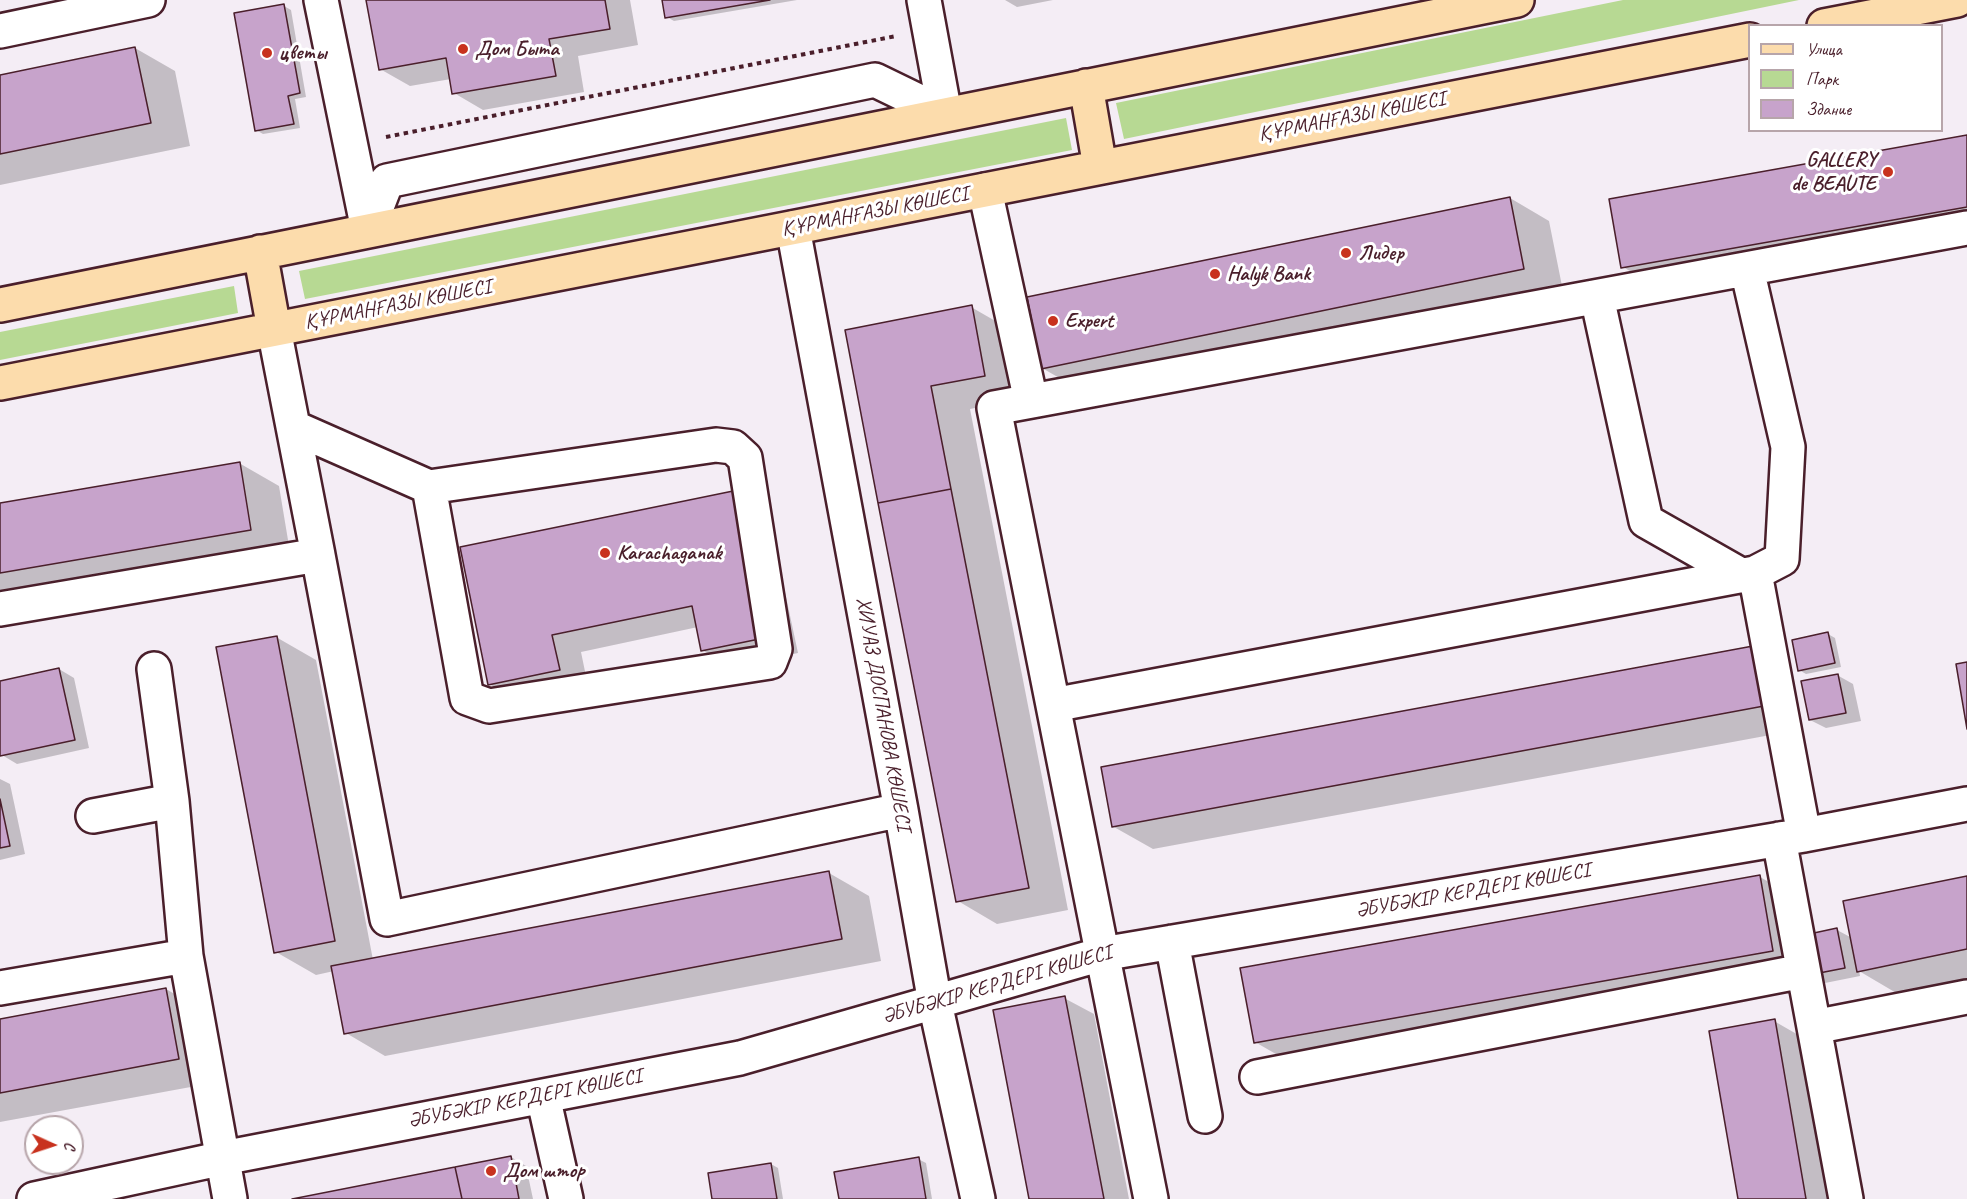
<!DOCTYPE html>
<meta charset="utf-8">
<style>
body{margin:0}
#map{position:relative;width:1967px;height:1199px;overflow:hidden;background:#f4edf5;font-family:Caveat,sans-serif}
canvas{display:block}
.legend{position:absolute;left:1748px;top:24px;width:195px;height:108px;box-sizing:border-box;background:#fff;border:2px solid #b7a5aa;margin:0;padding:8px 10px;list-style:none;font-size:18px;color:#4a1f2b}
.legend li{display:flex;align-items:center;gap:12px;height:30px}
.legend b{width:30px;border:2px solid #b7a5aa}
.north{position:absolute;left:24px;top:1115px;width:60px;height:60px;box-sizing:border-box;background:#fff;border:2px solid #b7a5aa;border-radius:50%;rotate:93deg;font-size:16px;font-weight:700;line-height:24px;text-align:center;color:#4a1f2b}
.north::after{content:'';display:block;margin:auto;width:21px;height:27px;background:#c8321e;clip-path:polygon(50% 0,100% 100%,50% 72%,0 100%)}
</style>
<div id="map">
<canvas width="1967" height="1199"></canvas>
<ul class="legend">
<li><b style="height:8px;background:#fcdcac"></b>Улица</li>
<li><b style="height:16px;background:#b7d993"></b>Парк</li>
<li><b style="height:16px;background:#c7a3cb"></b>Здание</li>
</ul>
<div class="north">С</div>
</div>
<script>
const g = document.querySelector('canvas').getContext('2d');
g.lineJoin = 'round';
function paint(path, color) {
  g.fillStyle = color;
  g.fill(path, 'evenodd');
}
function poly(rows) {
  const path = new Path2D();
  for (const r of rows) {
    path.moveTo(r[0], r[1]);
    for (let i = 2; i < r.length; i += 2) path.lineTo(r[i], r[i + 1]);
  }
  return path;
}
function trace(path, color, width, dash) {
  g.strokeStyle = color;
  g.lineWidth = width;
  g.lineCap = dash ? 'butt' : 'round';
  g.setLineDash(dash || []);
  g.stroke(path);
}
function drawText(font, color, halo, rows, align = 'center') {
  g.font = font + ' Caveat,sans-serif';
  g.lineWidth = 6;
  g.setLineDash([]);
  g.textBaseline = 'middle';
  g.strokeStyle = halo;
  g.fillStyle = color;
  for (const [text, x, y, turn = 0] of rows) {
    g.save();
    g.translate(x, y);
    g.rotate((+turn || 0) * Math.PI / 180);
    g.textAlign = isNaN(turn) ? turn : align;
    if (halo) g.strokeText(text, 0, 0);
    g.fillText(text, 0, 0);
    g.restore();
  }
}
const green = poly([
 [1623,0,1799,0,1124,139,1116,103],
 [1066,118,1072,150,305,299,299,271],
 [234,286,238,313,0,360,0,332]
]);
const shadow = poly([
 [368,0,630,0,638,45,578,56,584,92,483,110,454,93,451,79,410,86,380,69],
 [664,0,797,0,674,21,667,17],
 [1005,0,1053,0,1017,7],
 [284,6,291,10,306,97,295,99,300,128,263,134,256,130],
 [135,48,175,71,190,146,0,185,0,76],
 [1967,137,1967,236,1662,290,1623,267],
 [1510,198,1549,221,1563,291,1082,391,1042,368],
 [971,307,1011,330,1024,398,970,409,1068,910,997,924,958,901,847,331],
 [239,463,279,486,290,552,0,602,0,504],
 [767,508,798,653,731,667,702,650,698,627,581,652,588,686,519,701,489,684,462,548],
 [1828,634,1835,638,1841,667,1806,674,1799,670],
 [276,637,316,660,373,960,829,873,869,896,881,961,385,1056,346,1033,334,971,316,975,276,952],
 [1753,648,1792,670,1803,729,1153,849,1114,827],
 [59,669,74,678,89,748,17,764,2,755,0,748,0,682],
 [1837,675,1853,684,1861,721,1826,728,1810,720],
 [0,779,10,784,25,854,0,860],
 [1760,877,1800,900,1806,936,1837,930,1852,938,1967,878,1967,980,1898,994,1859,971,1860,976,1825,983,1809,974,1295,1065,1255,1042],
 [166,989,205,1012,218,1082,0,1122,0,1020],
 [1064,998,1094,1014,1129,1199,1031,1199],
 [1774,1021,1814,1044,1841,1199,1739,1199],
 [511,1157,526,1166,533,1199,299,1199],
 [918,1159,926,1163,932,1199,840,1199],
 [771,1164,778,1168,783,1199,714,1199]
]);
const building = poly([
 [366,0,605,0,610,29,549,39,556,76,452,94,446,58,379,70,366,0],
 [662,0,770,0,665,18,662,0],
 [284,4,300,93,288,96,294,124,255,131,234,13,284,4],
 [135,47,151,123,0,154,0,75,135,47],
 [1967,135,1967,207,1621,268,1609,199,1967,135],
 [1510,197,1524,269,1041,369,1027,297,1510,197],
 [972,305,985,376,931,386,951,489,878,503,845,330,972,305],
 [240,462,251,530,0,573,0,503,240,462],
 [951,489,1029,888,956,902,878,503,951,489],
 [738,490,769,637,701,651,692,606,552,635,560,670,488,685,460,547,738,490],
 [1828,632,1835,663,1798,671,1792,640,1828,632],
 [277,636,335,941,274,953,216,647,277,636],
 [1753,646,1764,706,1112,827,1101,767,1753,646],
 [1967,662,1967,729,1956,664,1967,662],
 [59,668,75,740,0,756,0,681,59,668],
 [1838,674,1846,713,1809,720,1801,681,1838,674],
 [0,799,10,846,0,848,0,799],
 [829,871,842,939,344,1034,331,966,829,871],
 [1760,875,1773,951,1254,1043,1240,968,1760,875],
 [1967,876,1967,949,1857,972,1843,901,1967,876],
 [1837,928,1845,968,1809,975,1800,936,1837,928],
 [166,988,179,1059,0,1093,0,1019,166,988],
 [1065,996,1104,1199,1029,1199,993,1010,1065,996],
 [1775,1019,1806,1199,1738,1199,1709,1031,1775,1019],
 [511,1156,519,1199,462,1199,455,1167,511,1156],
 [919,1157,926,1199,839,1199,834,1172,919,1157],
 [771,1163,777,1199,712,1199,708,1173,771,1163],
 [455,1167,462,1199,292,1199,455,1167]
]);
const path = poly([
 [386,137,896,36]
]);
const minor = poly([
 [321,0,368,230],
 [924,0,945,114],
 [0,31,148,0],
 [985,190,1031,401],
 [793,228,901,810,935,1003,978,1199],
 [368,230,387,181,875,80,945,114],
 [1747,269,1788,447,1782,559,1755,573],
 [1597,297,1646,521,1741,575],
 [274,329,318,555],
 [293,427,429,487,716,445,733,447,745,458,775,649,770,662,489,706,467,698,429,487],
 [0,609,318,555,387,919,901,810],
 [154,669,172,801,186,956],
 [1053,705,1755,573,1804,835],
 [93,816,172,801],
 [1779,839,1846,1199],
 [1172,942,1205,1116],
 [0,988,186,956,230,1199],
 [1814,1027,1967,997],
 [1257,1077,1803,971],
 [543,1096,566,1199],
 [34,1199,223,1158,740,1058,1102,954,1804,835,1967,804],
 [1151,1199,994,408,1967,228]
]);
const major = poly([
 [1824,26,1957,0],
 [1086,86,1100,167],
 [260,252,274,329],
 [0,305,1517,0],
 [0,383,1750,40]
]);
const markers = [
 [463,49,6,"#c8321e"],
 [267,53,6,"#c8321e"],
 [1888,172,6,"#c8321e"],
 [1346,253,6,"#c8321e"],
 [1215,274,6,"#c8321e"],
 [1053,321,6,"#c8321e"],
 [605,553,6,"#c8321e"],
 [491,1171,6,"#c8321e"]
];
const poiNames = [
 ["Дом Быта",475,49],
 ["цветы",279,53],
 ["GALLERY",1876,160,"right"],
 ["de BEAUTE",1876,184,"right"],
 ["Лидер",1358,253],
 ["Halyk Bank",1227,274],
 ["Expert",1065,321],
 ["Karachaganak",617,553],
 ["Дом штор",503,1171]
];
const streetNames = [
 ["ҚҰРМАНҒАЗЫ КӨШЕСІ",1352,117,-11],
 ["ҚҰРМАНҒАЗЫ КӨШЕСІ",875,212,-11],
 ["ҚҰРМАНҒАЗЫ КӨШЕСІ",398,305,-11],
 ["ХИУАЗ ДОСПАНОВА КӨШЕСІ",883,714,80],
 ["ӘБУБӘКІР КЕРДЕРІ КӨШЕСІ",1473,891,-10],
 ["ӘБУБӘКІР КЕРДЕРІ КӨШЕСІ",997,985,-16],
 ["ӘБУБӘКІР КЕРДЕРІ КӨШЕСІ",525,1099,-11]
];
paint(green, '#b7d993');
paint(shadow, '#0003');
paint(building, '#c7a3cb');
trace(building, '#4a1f2b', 1.5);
trace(minor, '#4a1f2b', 38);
trace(major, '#4a1f2b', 38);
trace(path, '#4a1f2b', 4, [4.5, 4.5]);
trace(minor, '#fff', 33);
trace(major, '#fcdcac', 33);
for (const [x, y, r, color] of markers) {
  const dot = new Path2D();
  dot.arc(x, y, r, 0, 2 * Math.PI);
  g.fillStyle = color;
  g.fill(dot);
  trace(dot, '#fff', 2);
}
drawText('bold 21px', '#4a1f2b', '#fff', poiNames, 'left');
drawText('21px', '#4a1f2b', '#fff', streetNames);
</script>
